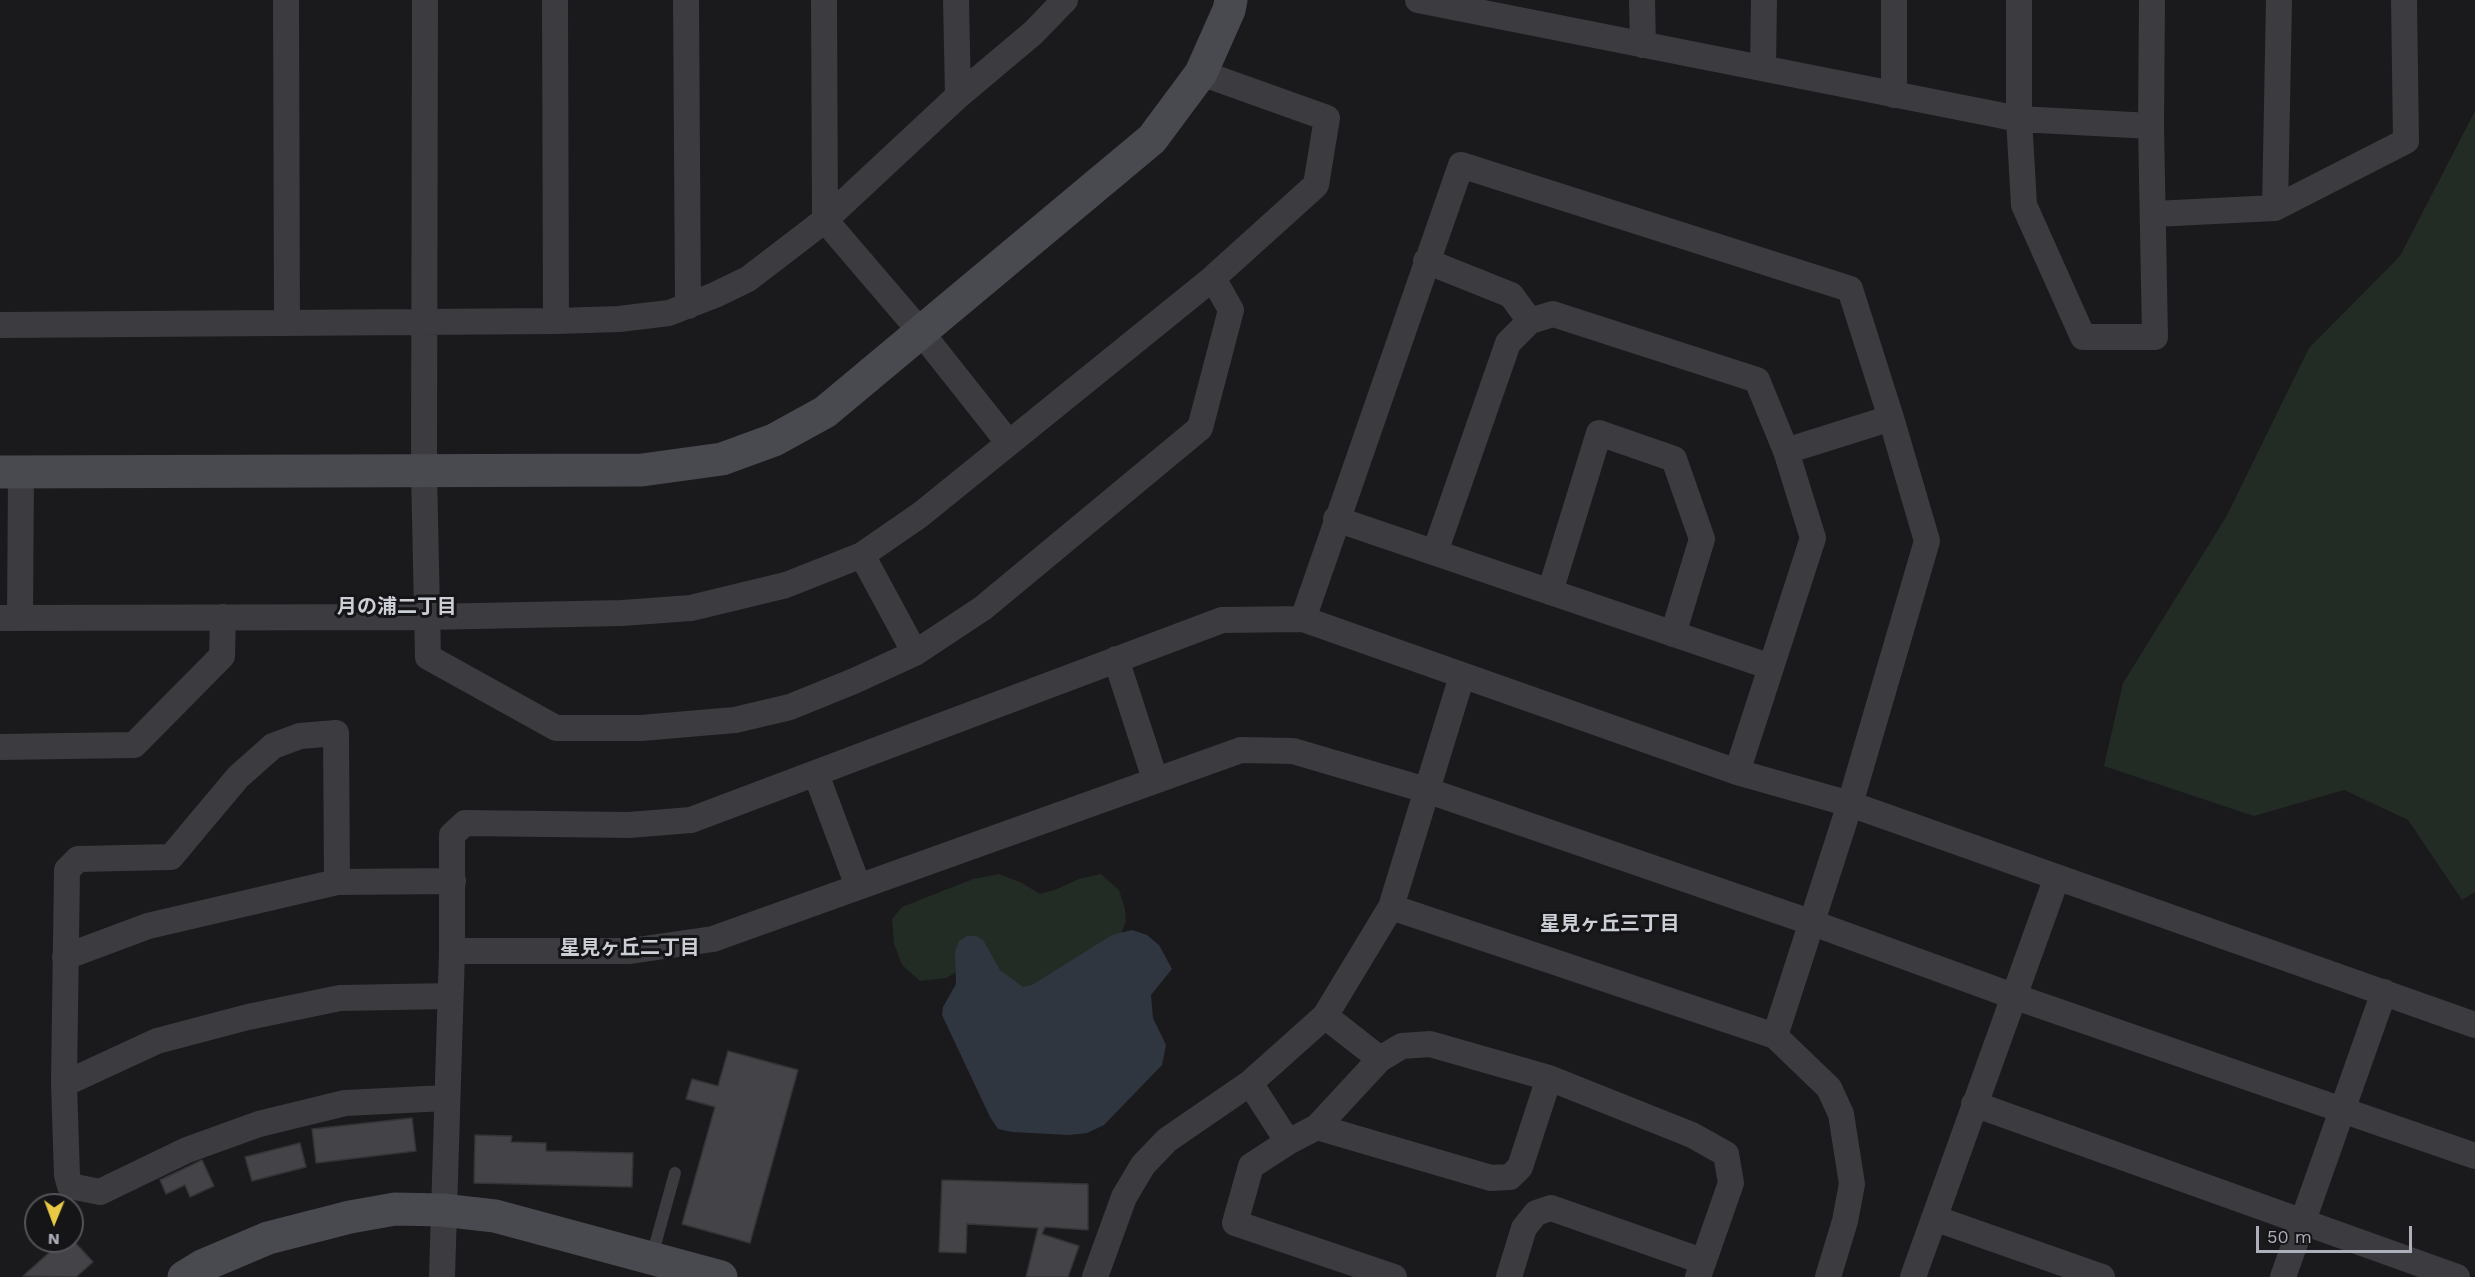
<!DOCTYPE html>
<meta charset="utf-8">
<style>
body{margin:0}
#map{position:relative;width:2475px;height:1277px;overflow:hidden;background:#1a191b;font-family:"Work Sans",sans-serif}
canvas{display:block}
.north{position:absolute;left:24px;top:1193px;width:60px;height:60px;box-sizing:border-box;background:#151417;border:2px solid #525258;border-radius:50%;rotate:181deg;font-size:16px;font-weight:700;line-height:24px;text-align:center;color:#adafba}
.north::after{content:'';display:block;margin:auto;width:21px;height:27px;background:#e9c844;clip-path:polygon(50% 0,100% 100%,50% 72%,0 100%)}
.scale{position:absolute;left:2256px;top:1226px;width:156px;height:27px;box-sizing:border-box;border:3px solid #adafba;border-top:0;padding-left:8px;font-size:18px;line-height:21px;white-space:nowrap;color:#adafba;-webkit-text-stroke:4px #151417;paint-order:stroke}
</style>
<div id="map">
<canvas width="2475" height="1277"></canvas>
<div class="north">N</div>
<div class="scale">50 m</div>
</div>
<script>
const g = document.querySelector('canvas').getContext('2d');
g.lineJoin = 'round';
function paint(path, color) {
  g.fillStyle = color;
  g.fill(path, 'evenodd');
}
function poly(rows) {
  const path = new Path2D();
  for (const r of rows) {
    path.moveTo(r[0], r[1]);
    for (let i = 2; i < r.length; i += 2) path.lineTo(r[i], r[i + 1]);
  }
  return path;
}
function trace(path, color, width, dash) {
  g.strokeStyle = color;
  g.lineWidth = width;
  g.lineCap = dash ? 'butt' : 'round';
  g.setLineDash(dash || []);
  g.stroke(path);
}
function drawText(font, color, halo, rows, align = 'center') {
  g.font = font + ' "Work Sans","Noto Sans JP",sans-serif';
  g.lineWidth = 6;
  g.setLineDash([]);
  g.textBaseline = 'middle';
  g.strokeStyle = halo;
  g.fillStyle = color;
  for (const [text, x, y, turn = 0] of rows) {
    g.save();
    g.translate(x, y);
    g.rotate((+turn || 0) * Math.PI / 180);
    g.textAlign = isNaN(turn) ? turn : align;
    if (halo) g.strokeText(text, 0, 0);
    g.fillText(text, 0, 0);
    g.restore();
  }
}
const green = poly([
 [2475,111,2475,892,2462,900,2408,820,2344,790,2254,816,2104,766,2123,683,2226,517,2309,348,2400,256],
 [999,874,1022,883,1040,894,1057,889,1079,879,1101,874,1119,890,1125,909,1126,921,1119,940,1055,983,1013,989,976,959,947,978,920,981,902,965,894,944,892,919,902,907,973,879]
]);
const water = poly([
 [1132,930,1147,935,1159,945,1172,969,1151,995,1153,1018,1166,1045,1162,1065,1104,1125,1087,1133,1069,1135,1012,1132,998,1129,990,1117,942,1015,943,1007,956,984,955,952,959,941,967,936,976,936,983,940,1000,970,1023,987,1032,985,1112,935]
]);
const building = poly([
 [728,1051,798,1070,750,1243,682,1224,715,1107,686,1099,692,1079,718,1086,728,1051],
 [412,1118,416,1151,316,1163,312,1129,412,1118],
 [475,1135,512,1136,511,1142,546,1143,546,1151,633,1153,632,1187,474,1183,475,1135],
 [300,1143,306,1167,252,1181,245,1157,300,1143],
 [202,1160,214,1186,190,1197,185,1185,166,1194,160,1180,202,1160],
 [942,1180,1088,1184,1088,1230,1045,1227,1042,1234,1079,1246,1068,1277,1026,1277,1038,1228,967,1224,966,1253,939,1252,942,1180],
 [72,1239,93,1262,76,1277,23,1276,62,1241,72,1239]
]);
const lane = poly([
 [652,1256,675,1173]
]);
const street = poly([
 [286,0,287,323],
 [425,0,424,471,428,657,556,728,641,728,735,720,790,707,854,681,915,653,983,608,1200,428,1231,310,1213,278],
 [555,0,556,321],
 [686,0,688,306],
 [824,0,825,220,920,331,1008,442],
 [956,0,958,96],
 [1418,0,2019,119,2151,126],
 [1642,0,1643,45],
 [1894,0,1894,95],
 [2019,0,2019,119,2024,205,2083,337,2155,337,2151,126,2152,0],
 [1763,67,1764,0],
 [2275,208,2279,0],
 [2154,214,2275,208,2406,141,2404,0],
 [1426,261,1511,295,1530,321],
 [0,325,556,321,619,319,669,313,715,295,748,279,825,220,958,96,1033,33,1065,0],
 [1786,451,1891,418],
 [1336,519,1771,667],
 [1435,552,1508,343,1530,321,1553,314,1757,380,1786,451,1813,538,1737,772],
 [862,555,915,653],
 [1550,592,1599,433,1674,459,1702,539,1673,634],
 [20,617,21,472],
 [0,618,427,617,622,613,691,608,786,585,862,555,920,515,1213,278,1316,185,1327,118,1201,73],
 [1303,619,1461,165,1850,289,1891,418,1927,541,1850,804,1775,1036],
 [1116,659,1155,779],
 [0,747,134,745,222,656,223,617],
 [816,774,858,886],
 [337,882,336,733,300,736,273,746,238,777,171,857,78,859,67,870,64,1084,67,1175,70,1186,100,1192,187,1150,259,1124,345,1103,446,1098],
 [1391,907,1775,1036,1829,1088,1841,1114,1852,1184,1845,1221,1828,1277],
 [452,951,630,951,713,939,1241,750,1293,751,1426,790,1810,922,2013,996,2475,1156],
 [65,957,148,926,337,882,453,881],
 [1325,1016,1380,1059],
 [1250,1083,1288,1142],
 [64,1084,157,1041,248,1017,340,998,450,996],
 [1974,1104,2457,1277],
 [1317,1127,1491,1178,1510,1177,1520,1167,1549,1078],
 [1934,1218,2102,1277],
 [442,1277,452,951,452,835,465,823,629,825,691,820,1222,620,1303,619,1737,772,1850,804,2475,1025],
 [1095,1277,1124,1197,1143,1165,1167,1140,1250,1083,1325,1016,1391,907,1462,676],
 [1394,1277,1235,1223,1251,1166,1288,1142,1317,1127,1380,1059,1402,1046,1430,1044,1549,1078,1692,1135,1726,1154,1731,1183,1698,1277],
 [1509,1277,1524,1228,1536,1213,1551,1208,1702,1261],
 [1913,1277,2057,877],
 [2283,1277,2384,992]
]);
const secondary = poly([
 [0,472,642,470,722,459,774,440,825,412,1152,139,1201,73,1229,10,1231,0],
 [184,1277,202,1266,268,1238,350,1217,395,1209,442,1210,495,1216,721,1277]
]);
const neighbourhoodNames = [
 ["月の浦二丁目",397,607],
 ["星見ヶ丘三丁目",1610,924],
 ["星見ヶ丘二丁目",630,948]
];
paint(green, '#232b25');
paint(water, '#30363f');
paint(building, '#444448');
trace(building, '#343437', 1.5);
trace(lane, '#3b3b40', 12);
trace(street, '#3b3b40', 26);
trace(secondary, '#494950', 33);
drawText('bold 20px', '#cdcfd7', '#151417', neighbourhoodNames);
</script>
